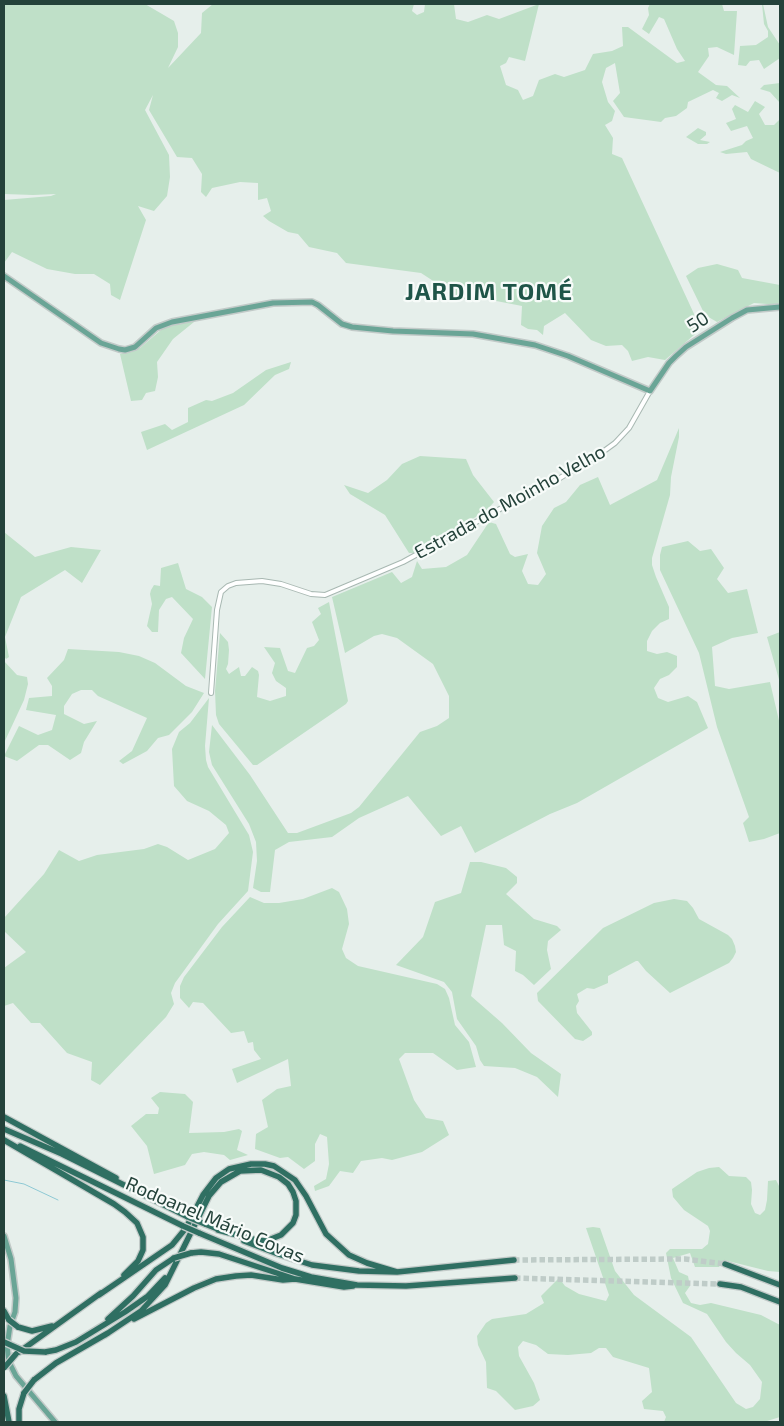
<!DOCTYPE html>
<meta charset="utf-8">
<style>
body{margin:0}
#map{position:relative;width:784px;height:1426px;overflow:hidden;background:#e6efeb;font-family:"Exo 2",sans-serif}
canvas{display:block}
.frame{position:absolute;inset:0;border:5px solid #24423a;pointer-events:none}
</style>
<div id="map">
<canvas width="784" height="1426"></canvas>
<div class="frame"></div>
</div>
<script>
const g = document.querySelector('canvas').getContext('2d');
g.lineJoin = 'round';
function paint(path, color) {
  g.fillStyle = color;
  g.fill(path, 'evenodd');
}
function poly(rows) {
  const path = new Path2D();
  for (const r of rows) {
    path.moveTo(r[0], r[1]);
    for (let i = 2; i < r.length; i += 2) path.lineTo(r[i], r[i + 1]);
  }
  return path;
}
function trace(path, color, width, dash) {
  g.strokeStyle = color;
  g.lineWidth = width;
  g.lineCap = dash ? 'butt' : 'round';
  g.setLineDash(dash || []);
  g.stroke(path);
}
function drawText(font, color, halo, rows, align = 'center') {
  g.font = font + ' "Exo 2",sans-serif';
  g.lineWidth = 4.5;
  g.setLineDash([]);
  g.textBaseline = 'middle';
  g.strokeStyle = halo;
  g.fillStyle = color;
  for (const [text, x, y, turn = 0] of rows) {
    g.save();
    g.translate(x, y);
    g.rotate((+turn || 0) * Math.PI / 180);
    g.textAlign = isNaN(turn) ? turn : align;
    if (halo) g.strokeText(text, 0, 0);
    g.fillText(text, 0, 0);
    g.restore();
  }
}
const green = poly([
 [4,4,145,4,174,21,178,33,178,47,168,68,201,33,202,13,213,4,414,4,412,11,417,15,424,12,425,4,454,4,456,19,468,22,487,15,499,19,539,4,525,61,509,57,506,63,500,66,506,85,518,90,523,100,533,96,539,80,555,74,564,77,585,70,593,54,612,51,623,46,622,27,628,27,677,63,685,61,677,49,664,19,659,17,649,34,642,29,649,15,648,8,650,4,722,4,724,11,737,11,734,55,717,47,708,48,709,56,698,72,716,85,727,86,740,98,732,95,722,101,716,98,719,93,713,90,688,102,687,108,676,116,665,118,661,122,624,117,613,101,620,93,615,63,606,68,602,82,608,102,615,111,612,121,605,125,613,138,612,154,622,158,701,329,665,360,648,357,632,361,628,351,622,345,606,346,591,340,565,313,544,326,543,335,537,330,528,329,521,325,522,306,486,299,461,299,421,273,346,263,337,253,309,247,298,234,288,232,269,221,263,216,271,211,267,198,258,200,258,183,240,182,212,188,206,197,201,192,202,174,192,158,177,157,149,110,153,95,145,110,169,155,170,177,167,196,154,211,138,206,146,220,120,300,111,295,110,284,94,274,75,274,47,269,12,252,4,263,4,200,51,196,56,194,33,195,4,194],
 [762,4,763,4,768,27,780,45,780,58,764,69,759,60,750,61,746,66,738,65,740,46,756,45,768,37,768,31,764,24],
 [780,83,780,103,770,92,760,89,764,85],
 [755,101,765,107,759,114,765,125,774,125,780,119,780,173,751,159,747,152,726,154,720,152,742,145,746,141,753,138,747,126,731,131,726,123,736,119,732,109,735,105,748,112],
 [698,128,706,132,706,135,700,140,710,142,707,144,698,144,686,137],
 [717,264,738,270,742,278,780,285,780,305,754,303,717,322,705,315,686,276,698,268],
 [194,319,194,322,173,339,157,362,158,377,155,391,146,393,142,400,131,401,120,354,140,348,162,329],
 [291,362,289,369,275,375,244,405,147,450,141,432,165,424,172,430,188,422,188,408,206,400,212,401,233,393,266,370],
 [679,428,679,437,671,477,670,495,652,558,652,565,656,577,669,607,669,619,660,623,652,631,647,641,647,651,657,654,667,652,677,656,677,667,669,675,660,679,654,688,658,698,668,702,688,696,697,702,708,728,577,803,550,814,475,853,461,826,441,836,408,796,359,818,332,837,289,842,275,850,270,892,261,892,253,888,257,861,256,842,249,824,212,765,209,752,212,725,250,775,288,833,297,833,351,813,359,807,420,732,437,726,449,718,449,696,433,664,397,638,382,634,374,636,345,653,332,597,392,572,401,583,412,577,417,561,422,569,446,567,467,555,489,522,496,524,510,554,515,557,528,554,522,571,528,584,538,585,546,574,537,553,542,526,554,508,566,502,580,485,598,477,610,505,657,480],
 [420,456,466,459,473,475,494,502,486,511,414,553,409,553,385,515,350,494,344,485,368,493,387,480,402,464],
 [4,532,35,557,71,547,101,550,82,583,65,570,21,597,5,637,9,657,6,659,4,656],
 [688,541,700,551,711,549,724,568,717,579,728,593,747,589,758,633,732,638,712,647,715,686,729,689,770,682,780,725,780,833,764,839,749,842,743,823,749,817,717,727,699,653,660,570,660,555,662,547],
 [178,563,186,589,202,597,212,607,205,679,181,653,184,638,193,619,172,597,166,599,159,610,158,632,152,632,147,626,152,604,150,594,151,590,154,585,160,586,161,568],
 [329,602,348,701,346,704,257,765,253,765,219,724,216,715,215,691,220,633,228,642,229,650,228,664,226,669,229,674,239,667,241,676,245,676,252,667,258,671,259,675,257,697,270,701,286,696,286,688,276,681,272,673,275,663,264,647,280,648,288,671,295,673,307,648,314,646,319,640,312,622,321,614,318,608],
 [780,632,780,683,767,637],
 [68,649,119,652,139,656,155,663,186,686,204,693,192,712,169,735,158,738,147,751,123,764,119,761,132,751,147,718,98,696,92,690,81,690,72,694,64,706,64,714,84,724,97,721,84,742,81,753,70,760,48,745,39,745,17,761,4,756,19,726,38,735,52,730,56,715,26,710,29,698,52,696,52,686,47,678,64,660],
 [4,661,17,675,27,677,28,684,24,700,4,743],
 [209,698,205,746,206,760,208,767,249,835,253,852,248,891,218,924,175,983,171,993,174,1004,166,1017,100,1085,91,1080,92,1062,67,1053,40,1023,31,1023,13,1003,4,1006,4,968,26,952,4,931,4,918,44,874,59,850,79,861,97,855,144,849,158,844,167,847,188,860,215,849,229,833,226,825,209,811,187,801,174,786,172,749,179,732,190,723],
 [470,862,481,862,506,868,517,877,517,883,506,894,534,919,557,926,561,930,548,941,547,950,551,969,534,985,523,975,515,971,516,951,504,945,502,925,486,925,471,996,502,1023,531,1053,561,1074,558,1097,537,1077,515,1068,484,1066,480,1060,476,1046,457,1019,452,992,444,982,396,965,423,937,435,902,461,893],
 [332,888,339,892,347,909,349,924,342,949,346,958,358,966,437,984,445,989,449,998,455,1025,469,1042,476,1067,457,1070,433,1053,405,1053,399,1059,414,1100,426,1118,443,1121,449,1135,422,1152,392,1160,382,1158,361,1161,353,1173,340,1171,329,1186,315,1191,314,1186,326,1179,329,1164,327,1137,320,1134,315,1144,315,1161,304,1169,288,1157,280,1158,255,1149,256,1134,268,1127,262,1100,277,1089,291,1086,288,1059,237,1083,232,1069,261,1059,254,1050,253,1042,248,1043,244,1031,231,1033,203,1003,193,1002,189,1008,180,998,180,986,184,977,222,927,250,897,264,903,279,903,303,899],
 [674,899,687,901,693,908,699,919,728,935,732,939,735,946,736,952,733,958,729,963,670,993,646,971,638,961,636,961,608,976,608,983,594,989,587,988,577,994,579,1001,576,1006,577,1013,592,1032,592,1035,583,1041,575,1039,538,1001,537,993,603,928,654,903],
 [160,1092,185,1094,193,1102,189,1133,224,1132,239,1129,242,1131,237,1150,248,1155,230,1160,224,1155,204,1152,192,1154,185,1165,154,1174,147,1146,131,1126,146,1114,158,1114,159,1108,151,1098],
 [719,1167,729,1176,746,1177,751,1182,752,1190,751,1204,755,1213,760,1215,765,1210,767,1200,768,1181,776,1180,780,1188,780,1272,768,1271,724,1260,719,1267,695,1267,690,1253,673,1258,679,1272,688,1276,690,1286,685,1293,691,1303,700,1305,711,1303,761,1315,780,1325,780,1417,764,1422,664,1422,666,1417,663,1411,644,1409,642,1401,652,1392,649,1368,613,1357,606,1348,599,1348,591,1353,568,1355,548,1354,536,1345,523,1341,518,1347,519,1356,534,1383,540,1400,533,1406,515,1410,496,1391,487,1388,486,1362,478,1345,477,1336,486,1323,492,1319,526,1314,544,1303,541,1296,559,1278,565,1286,579,1294,606,1301,609,1295,586,1228,593,1227,600,1228,615,1271,634,1295,691,1337,736,1403,746,1409,753,1407,760,1399,762,1382,750,1365,736,1353,726,1342,707,1314,683,1303,671,1278,666,1253,670,1249,702,1249,708,1244,710,1231,708,1226,684,1210,673,1197,672,1189,697,1172,709,1168]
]);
const stream = poly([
 [4,1180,24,1184,58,1200]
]);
const highwayTunnel = poly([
 [514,1260,685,1259,725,1264],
 [515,1278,720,1284]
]);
const minor = poly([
 [211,693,217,610,221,592,228,586,236,583,262,581,281,584,311,594,325,595,403,562,531,492,560,478,604,451,615,443,629,428,650,391]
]);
const major = poly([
 [4,276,101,343,119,349,125,350,135,347,156,328,172,322,273,303,312,302,318,305,342,324,352,327,393,331,473,334,535,345,568,356,650,391,669,363,676,356,686,347,732,318,747,310,780,307],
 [4,1236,11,1259,16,1298,15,1312,10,1326,7,1346,9,1362,16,1376,55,1422]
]);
const highway = poly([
 [4,1117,116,1178],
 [4,1129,62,1154,188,1217],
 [4,1140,114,1204,125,1212,137,1223,143,1237,143,1250,138,1261,124,1275],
 [20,1146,183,1226],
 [205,1224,220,1230],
 [199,1233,282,1268,311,1277,357,1285,406,1286,515,1278],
 [244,1241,278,1254,312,1265,359,1271,397,1272,514,1260],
 [191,1253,201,1252,219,1254,295,1279,344,1287,353,1286],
 [725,1264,780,1285],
 [720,1284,741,1287,780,1302],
 [99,1295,172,1245,186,1228,203,1195,216,1178,229,1169,251,1164,265,1164,274,1166,295,1180,306,1196,326,1234,349,1255,367,1263,397,1272],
 [4,1311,9,1320],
 [108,1319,133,1296,156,1270,174,1258],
 [134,1319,194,1288,216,1279,236,1276,251,1275,283,1280,295,1279],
 [18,1327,32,1331,52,1326],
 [105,1335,141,1311,165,1285,209,1196,221,1182,240,1171,261,1170,279,1177,288,1184,293,1192,296,1201,296,1215,293,1223,281,1235,266,1241,256,1240,218,1230],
 [19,1352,101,1293],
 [45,1352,56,1350,76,1342,125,1312,148,1296,165,1278],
 [34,1380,56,1363,108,1333],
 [4,1396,9,1422],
 [19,1422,19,1409,24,1393]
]);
const highwayBridge = poly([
 [188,1217,205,1224],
 [183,1226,199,1233],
 [174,1258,191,1253],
 [9,1320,18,1327],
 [4,1342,24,1351,45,1352],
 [4,1368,16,1354],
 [24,1393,34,1380]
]);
const streetNames = [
 ["50",698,322,-33],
 ["Estrada do Moinho Velho",510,502,-29],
 ["Rodoanel Mário Covas",215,1220,23]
];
const districtNames = [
 ["JARDIM TOMÉ",489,292]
];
paint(green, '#bfe0c8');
trace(stream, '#8ec9d4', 1);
trace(highwayTunnel, '#bfccc8', 5.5, [5.5, 3]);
trace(minor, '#a8b8b2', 6);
trace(major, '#c2cac8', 8);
trace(highway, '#c2cac8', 8);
trace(minor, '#fff', 4);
trace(major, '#6aa596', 5);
trace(highway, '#2f6f62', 5.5);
trace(highwayBridge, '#c2cac8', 8, []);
trace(highwayBridge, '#2f6f62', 5.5);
drawText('19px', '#24423a', '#f7fbf9', streetNames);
g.letterSpacing = '1px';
drawText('bold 24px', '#1f5548', '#f7fbf9', districtNames);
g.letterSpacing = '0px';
</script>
